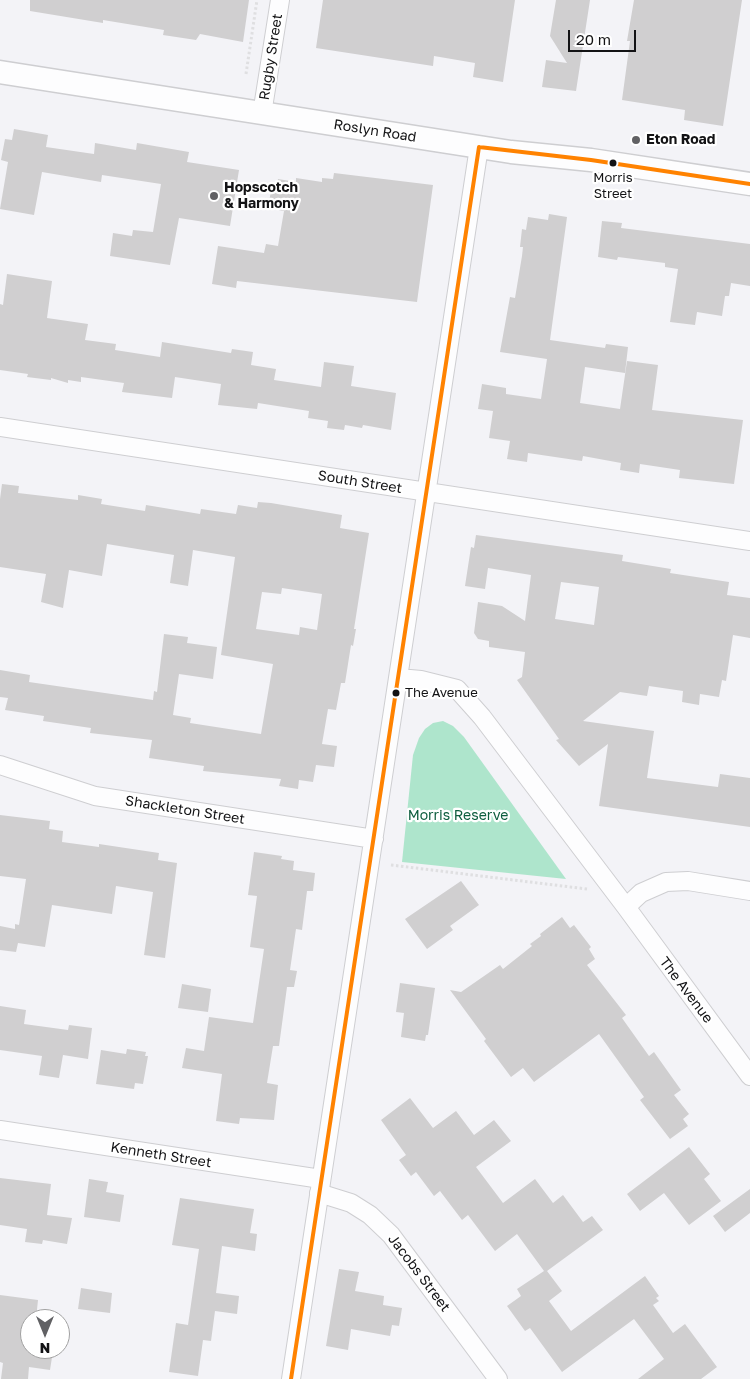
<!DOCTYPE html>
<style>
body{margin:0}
#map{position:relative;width:750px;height:1379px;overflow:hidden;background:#f3f3f7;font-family:"Golos Text",sans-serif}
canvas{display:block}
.north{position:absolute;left:20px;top:1309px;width:50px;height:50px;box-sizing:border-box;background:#fff;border:1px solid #a1a1a1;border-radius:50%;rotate:180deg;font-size:14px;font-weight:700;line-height:20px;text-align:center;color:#131315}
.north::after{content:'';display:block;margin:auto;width:18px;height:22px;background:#616164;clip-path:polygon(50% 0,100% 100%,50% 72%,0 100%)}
.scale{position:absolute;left:568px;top:30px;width:68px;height:22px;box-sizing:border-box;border:2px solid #131315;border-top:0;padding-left:6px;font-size:15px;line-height:18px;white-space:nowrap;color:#131315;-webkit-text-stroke:4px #fff;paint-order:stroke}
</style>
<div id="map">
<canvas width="750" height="1379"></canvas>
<div class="north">N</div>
<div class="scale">20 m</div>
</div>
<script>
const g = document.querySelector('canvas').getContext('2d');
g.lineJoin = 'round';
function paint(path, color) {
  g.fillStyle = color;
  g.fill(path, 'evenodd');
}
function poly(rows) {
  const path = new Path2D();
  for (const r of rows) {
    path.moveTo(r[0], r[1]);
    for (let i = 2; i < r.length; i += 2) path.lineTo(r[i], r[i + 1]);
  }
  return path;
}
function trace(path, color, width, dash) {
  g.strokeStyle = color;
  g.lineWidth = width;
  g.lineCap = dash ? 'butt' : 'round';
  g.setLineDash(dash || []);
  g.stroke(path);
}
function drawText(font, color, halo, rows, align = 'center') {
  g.font = font + ' "Golos Text",sans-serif';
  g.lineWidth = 4.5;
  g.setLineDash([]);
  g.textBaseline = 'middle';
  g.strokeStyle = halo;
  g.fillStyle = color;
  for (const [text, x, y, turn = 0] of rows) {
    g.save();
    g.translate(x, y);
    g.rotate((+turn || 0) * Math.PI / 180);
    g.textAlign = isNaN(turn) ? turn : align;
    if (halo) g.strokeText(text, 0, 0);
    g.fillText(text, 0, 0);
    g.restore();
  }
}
const green = poly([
 [443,721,453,726,464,737,566,879,402,862,413,755,419,738,425,729,433,723]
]);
const building = poly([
 [30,0,249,0,243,42,200,34,196,40,163,35,164,30,103,20,103,23,30,11],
 [323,0,515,0,503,82,473,77,475,63,434,56,433,66,316,48],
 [556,0,590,0,576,91,542,87,546,60,567,63,550,36],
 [634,0,742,0,723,126,684,120,685,110,622,100,630,41,627,41],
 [14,129,48,135,46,147,94,154,95,143,136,150,137,143,189,152,187,162,239,170,230,226,179,218,170,265,110,256,113,233,132,236,133,230,153,232,161,184,102,175,101,182,42,172,34,215,0,209,8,162,1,160,5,139,12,140],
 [334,173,433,185,417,302,237,281,236,288,212,284,218,246,264,253,266,244,278,246,284,211,268,208,272,185,277,186,278,179,296,182,296,178,322,182,322,178,333,179],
 [549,214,567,217,550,340,605,348,606,344,628,347,625,373,585,367,580,403,620,409,627,361,658,365,652,410,743,420,734,484,679,478,680,470,640,464,639,473,620,470,621,463,583,456,582,461,528,453,527,462,507,459,510,441,489,438,493,411,478,409,482,384,506,388,506,394,541,399,547,359,500,352,510,297,515,298,522,256,523,247,520,247,522,229,526,230,528,217,548,220],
 [602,221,622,223,621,228,750,244,750,286,731,283,729,296,725,296,722,316,697,312,695,325,670,322,678,269,665,267,665,263,618,257,617,260,598,257],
 [7,274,52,281,47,318,88,324,85,340,116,344,115,350,160,357,162,342,231,353,232,349,253,352,251,365,276,369,274,380,321,387,324,362,354,366,351,386,396,393,391,430,363,425,362,428,345,425,344,430,327,428,328,421,308,418,309,411,258,403,257,409,218,405,221,384,175,377,172,398,122,392,124,383,81,377,81,382,68,380,68,383,51,378,51,380,27,377,28,374,0,370,0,304,3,305],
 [2,484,19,486,18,493,78,500,78,495,102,499,101,504,145,511,146,505,200,514,201,509,236,514,238,505,257,508,258,502,271,503,342,515,340,528,369,533,354,629,356,629,353,646,351,645,345,683,341,683,336,710,328,709,322,744,337,746,334,767,316,765,313,782,299,780,298,789,279,786,281,779,203,771,204,766,149,758,152,740,90,733,91,728,43,721,44,716,5,710,8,698,0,697,0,670,30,675,29,682,153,700,154,691,157,692,164,634,188,637,187,643,217,647,213,679,179,674,173,715,191,718,190,723,261,734,273,664,221,655,235,557,193,550,188,586,170,583,174,555,107,544,102,576,69,570,63,608,41,602,46,574,0,567,0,499],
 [282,588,322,594,317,630,300,627,299,635,256,629,262,592,281,594],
 [476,535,623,555,622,561,671,569,670,573,729,582,727,595,750,598,750,638,733,635,726,681,722,680,719,697,700,694,699,705,682,702,683,691,649,686,647,696,620,692,583,721,654,731,647,778,718,787,720,774,750,778,750,827,599,806,608,744,579,766,556,740,559,739,517,680,522,677,525,652,489,647,489,641,478,639,474,633,478,602,502,606,525,621,531,575,488,568,485,589,465,586,471,547,474,548],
 [561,582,599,587,594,625,555,619],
 [0,815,50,821,49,829,63,831,62,842,99,847,99,844,159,853,158,860,177,863,165,958,144,955,153,892,116,886,112,914,52,905,45,947,18,943,16,952,0,950,0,926,15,929,15,924,19,925,26,879,0,876],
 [254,852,282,856,281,859,294,861,293,870,315,873,313,891,307,891,302,930,296,929,290,970,297,971,294,987,287,987,279,1046,273,1046,267,1083,278,1085,274,1120,240,1118,239,1124,216,1121,222,1074,182,1068,186,1048,204,1051,209,1017,253,1023,264,949,250,947,257,896,248,895],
 [461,881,479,905,450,926,453,930,427,949,405,919],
 [562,917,570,928,574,925,591,947,589,949,595,959,587,965,626,1015,622,1018,649,1056,654,1052,681,1090,674,1095,689,1114,683,1119,688,1126,670,1139,640,1100,644,1097,599,1034,534,1082,523,1068,511,1077,484,1041,486,1039,450,990,461,992,500,965,503,969,532,946,530,944,541,936,540,934],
 [400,983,435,988,428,1035,426,1035,425,1041,401,1037,404,1013,396,1012],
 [182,984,211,989,208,1012,178,1008],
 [0,1006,26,1010,24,1024,68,1030,69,1025,92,1028,88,1059,63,1055,59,1078,39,1075,42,1056,0,1050],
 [127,1049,146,1052,145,1056,148,1056,143,1084,135,1083,134,1089,96,1084,101,1050,126,1054],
 [410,1098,433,1128,456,1111,474,1135,494,1120,511,1141,476,1167,503,1203,535,1179,553,1203,563,1195,583,1222,592,1216,603,1230,547,1271,562,1291,549,1301,571,1331,645,1276,659,1296,656,1298,659,1301,653,1305,673,1333,685,1324,717,1367,701,1379,638,1379,664,1359,634,1319,562,1372,530,1328,525,1331,507,1306,521,1296,517,1289,544,1271,517,1234,495,1251,468,1215,462,1220,440,1191,434,1196,416,1172,411,1176,399,1160,406,1155,381,1120],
 [689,1147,710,1174,704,1179,721,1201,689,1225,664,1193,640,1211,627,1194],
 [0,1178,51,1184,47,1215,72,1218,67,1244,43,1240,42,1244,25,1242,27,1229,0,1225],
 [89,1179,108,1182,106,1192,124,1195,120,1222,84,1217],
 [750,1189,750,1213,725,1232,713,1216],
 [180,1198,254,1209,250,1233,257,1234,255,1251,222,1246,216,1293,239,1296,237,1314,215,1311,211,1341,203,1340,198,1376,169,1372,176,1323,188,1325,199,1249,172,1245],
 [339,1269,359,1272,355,1291,384,1296,383,1305,402,1308,399,1326,392,1325,390,1336,351,1329,348,1350,326,1346],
 [81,1288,112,1293,110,1313,78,1309],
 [0,1295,38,1300,36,1319,30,1319,30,1349,53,1351,50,1370,29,1367,28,1379,1,1379,3,1363,0,1362]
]);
const path = poly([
 [246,74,257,0],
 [391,865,587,889]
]);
const minor = poly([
 [262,114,280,0],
 [0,427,750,541],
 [399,678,421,680,457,689,482,717,626,907,750,1076],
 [0,765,95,796,374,839],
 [626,907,641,893,666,882,688,881,750,891],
 [0,1130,321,1179],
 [319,1193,351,1203,370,1215,391,1235,498,1379],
 [291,1379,479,147]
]);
const tertiary = poly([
 [0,72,511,152,591,160,750,184]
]);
const bus1 = poly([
 [479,147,591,160,750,184],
 [291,1379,479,147]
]);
const markers = [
 [636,140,5,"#616164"],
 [613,163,4.5,"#131315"],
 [214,196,5,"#616164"],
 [396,693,4.5,"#131315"]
];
const busNames = [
 ["Morris",613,178],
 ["Street",613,194],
 ["The Avenue",405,693,"left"]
];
const streetNames = [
 ["Rugby Street",271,57,-81],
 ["Roslyn Road",375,131,9],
 ["South Street",360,482,9],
 ["Shackleton Street",185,810,9],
 ["The Avenue",686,990,53],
 ["Kenneth Street",161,1155,9],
 ["Jacobs Street",419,1273,53]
];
const poiNames = [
 ["Eton Road",646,140],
 ["Hopscotch",224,188],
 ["& Harmony",224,204]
];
const parkNames = [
 ["Morris Reserve",458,816]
];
paint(green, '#aee5cc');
paint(building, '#d0cfd0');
trace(minor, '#ceced1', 20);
trace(tertiary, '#ceced1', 25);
trace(path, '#dfdfe1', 3, [2.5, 2.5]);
trace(minor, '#fdfdfe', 18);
trace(tertiary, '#fdfdfe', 22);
trace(bus1, '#ff8200', 4);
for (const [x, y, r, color] of markers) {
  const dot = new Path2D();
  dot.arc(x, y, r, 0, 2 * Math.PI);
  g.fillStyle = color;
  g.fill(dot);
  trace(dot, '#fff', 2);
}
drawText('13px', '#131315', '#fff', busNames);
drawText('14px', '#131315', '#fff', streetNames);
drawText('bold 14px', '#131315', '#fff', poiNames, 'left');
drawText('14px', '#0d5d3e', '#fff', parkNames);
</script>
